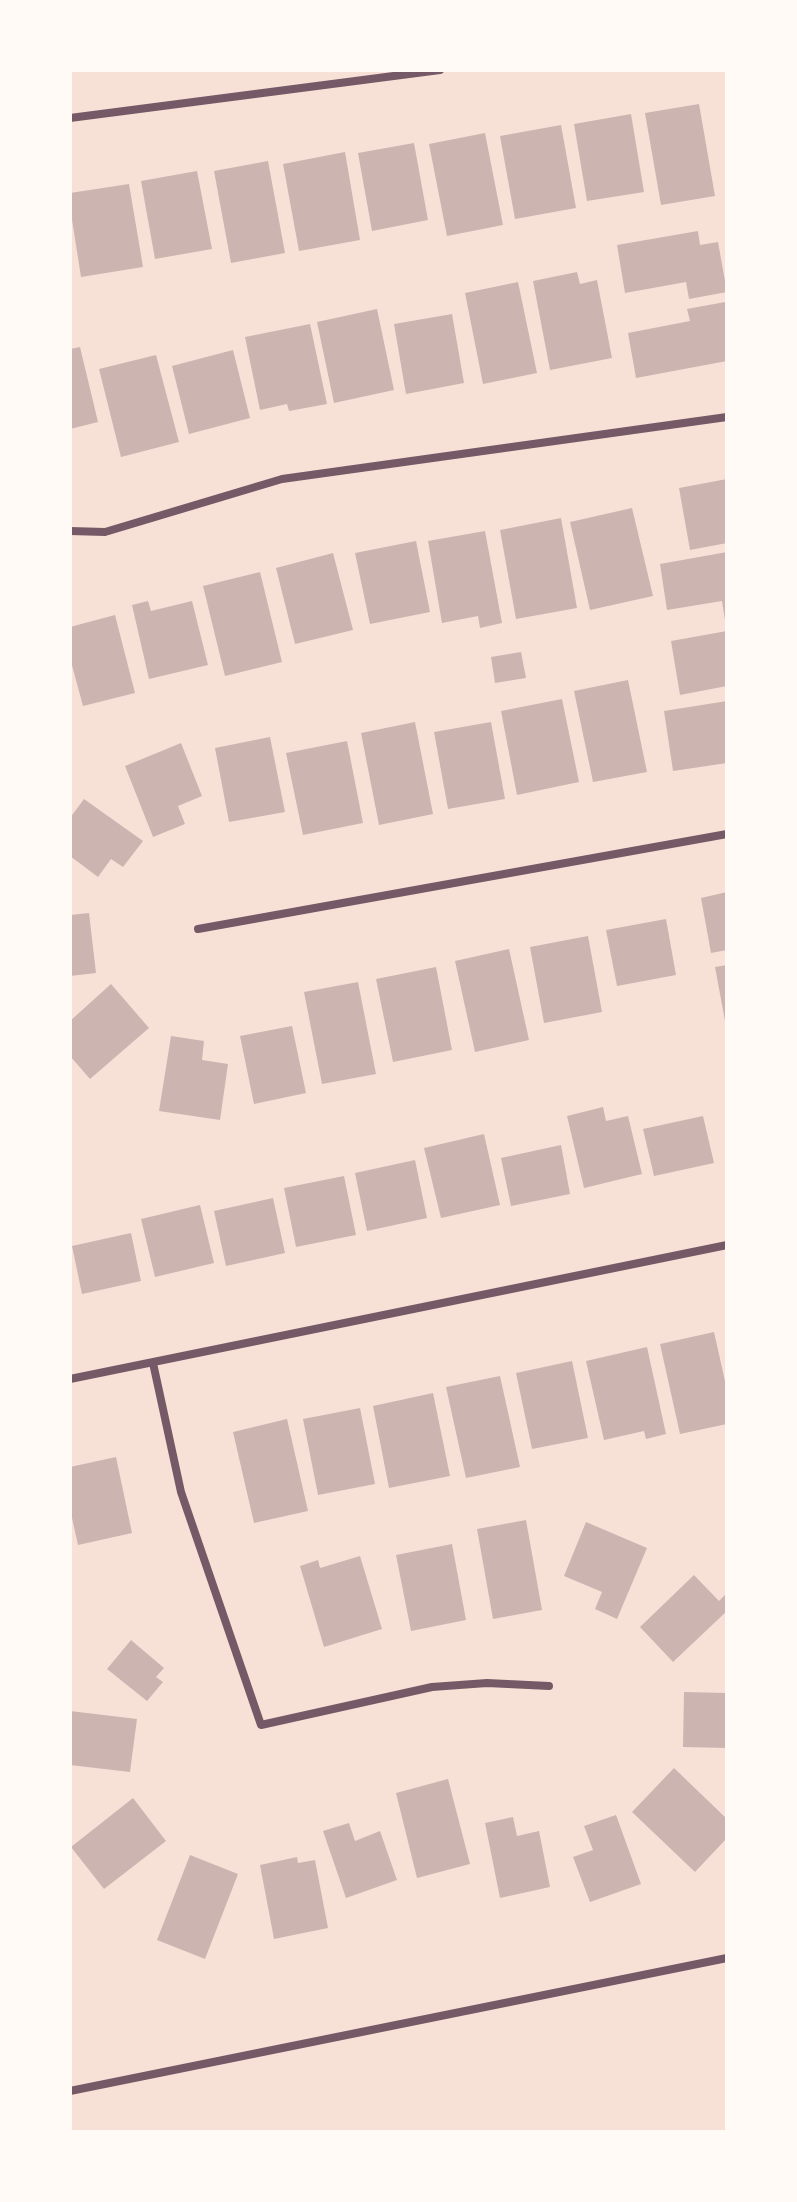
<!DOCTYPE html>
<style>
body{margin:0}
#map{position:relative;width:797px;height:2202px;overflow:hidden;background:#f7e1d7;font-family:"Zilla Slab",serif}
canvas{display:block}
.frame{position:absolute;inset:0;border:72px solid #fffaf5;pointer-events:none}
</style>
<div id="map">
<canvas width="797" height="2202"></canvas>
<div class="frame"></div>
</div>
<script>
const g = document.querySelector('canvas').getContext('2d');
g.lineJoin = 'round';
function paint(path, color) {
  g.fillStyle = color;
  g.fill(path, 'evenodd');
}
function poly(rows) {
  const path = new Path2D();
  for (const r of rows) {
    path.moveTo(r[0], r[1]);
    for (let i = 2; i < r.length; i += 2) path.lineTo(r[i], r[i + 1]);
  }
  return path;
}
function trace(path, color, width, dash) {
  g.strokeStyle = color;
  g.lineWidth = width;
  g.lineCap = dash ? 'butt' : 'round';
  g.setLineDash(dash || []);
  g.stroke(path);
}
const building = poly([
 [699,104,715,196,661,205,645,113],
 [631,114,644,192,587,201,574,124],
 [561,125,576,208,515,219,500,136],
 [485,133,503,225,447,236,429,144],
 [414,143,428,220,372,231,358,153],
 [345,152,360,240,299,251,283,164],
 [268,161,285,253,231,263,214,171],
 [197,171,212,249,155,259,141,181],
 [129,184,143,267,81,277,70,207,70,193],
 [698,231,700,245,718,242,727,292,689,299,686,282,625,293,617,245],
 [577,272,580,284,597,280,612,358,550,370,533,281],
 [518,282,537,373,483,384,465,293],
 [725,302,727,361,636,378,628,333,690,321,687,309],
 [377,309,394,390,334,403,317,322],
 [452,314,464,383,406,394,394,324],
 [310,324,327,404,289,411,287,404,260,410,245,337],
 [80,347,98,422,70,429,70,349],
 [233,350,250,418,189,434,172,366],
 [156,355,179,442,121,457,99,369],
 [727,479,727,543,690,550,679,488],
 [632,508,653,596,590,610,570,522],
 [561,518,577,608,516,619,500,530],
 [485,531,502,623,480,628,478,616,442,623,428,541],
 [416,541,430,612,370,624,355,553],
 [727,552,727,619,725,620,722,601,667,610,660,564],
 [333,553,353,630,295,644,276,568],
 [260,572,282,662,225,676,203,586],
 [148,601,151,611,192,601,208,665,149,679,132,605],
 [115,615,135,693,83,706,70,658,70,627],
 [727,631,727,686,680,695,671,641],
 [521,652,526,678,495,683,491,657],
 [628,680,647,772,593,782,574,691],
 [562,699,579,782,517,795,501,711],
 [727,701,727,763,673,771,664,711],
 [415,722,433,814,379,825,361,733],
 [491,722,505,799,448,809,434,732],
 [270,737,285,812,229,822,215,748],
 [347,741,363,823,303,835,286,753],
 [181,743,202,796,178,806,185,824,153,837,125,766],
 [84,799,143,841,123,867,111,859,98,877,70,856,70,818],
 [727,892,727,950,711,953,701,898],
 [89,913,96,973,70,976,70,915],
 [666,919,676,975,617,986,606,930],
 [588,936,602,1012,544,1023,530,947],
 [509,949,529,1040,475,1052,455,961],
 [727,965,727,1021,725,1021,715,967],
 [436,967,452,1050,393,1062,376,979],
 [358,982,376,1074,322,1084,304,992],
 [111,984,149,1028,90,1079,70,1056,70,1021],
 [292,1026,306,1093,254,1104,240,1036],
 [171,1036,204,1041,202,1060,228,1064,220,1120,159,1111],
 [603,1107,606,1121,628,1116,642,1174,584,1188,567,1116],
 [703,1116,714,1163,654,1176,643,1129],
 [484,1134,500,1205,441,1218,424,1148],
 [561,1145,570,1194,511,1206,501,1158],
 [415,1160,427,1218,367,1231,355,1173],
 [344,1176,356,1235,296,1247,284,1188],
 [273,1198,285,1253,226,1266,214,1211],
 [200,1205,214,1263,155,1277,141,1219],
 [131,1233,141,1281,82,1294,72,1246],
 [714,1332,727,1390,727,1424,680,1434,660,1344],
 [647,1347,666,1434,646,1439,644,1431,604,1440,586,1361],
 [572,1361,588,1438,532,1449,516,1373],
 [500,1376,520,1467,466,1478,446,1387],
 [433,1393,450,1476,389,1488,373,1406],
 [360,1408,375,1484,318,1495,303,1419],
 [287,1419,308,1511,254,1523,233,1432],
 [116,1457,132,1533,78,1545,70,1509,70,1467],
 [526,1520,542,1610,493,1619,477,1529],
 [586,1522,647,1548,617,1619,595,1609,602,1592,564,1576],
 [452,1544,466,1620,411,1631,396,1555],
 [360,1556,382,1629,324,1647,300,1566,318,1560,320,1568],
 [694,1575,719,1601,727,1593,727,1611,673,1662,640,1627],
 [131,1640,164,1668,156,1677,163,1682,147,1701,107,1669],
 [684,1692,727,1693,727,1748,683,1747],
 [70,1711,137,1719,130,1772,70,1765],
 [674,1768,727,1819,727,1838,695,1872,632,1812],
 [448,1779,470,1864,417,1878,396,1793],
 [133,1798,166,1841,104,1889,71,1847],
 [616,1815,641,1884,590,1902,573,1857,593,1850,584,1826],
 [513,1817,517,1836,539,1831,550,1887,500,1898,485,1823],
 [349,1823,355,1841,380,1831,397,1880,346,1898,323,1831],
 [190,1855,238,1874,205,1959,157,1940],
 [297,1857,298,1863,315,1860,328,1928,274,1939,260,1865]
]);
const minor = poly([
 [70,118,440,70],
 [70,531,105,532,282,479,727,417],
 [198,929,727,834],
 [153,1363,181,1492,261,1725,432,1687,487,1683,549,1686],
 [70,1379,727,1245],
 [70,2091,727,1958]
]);
paint(building, '#ccb4b1');
trace(minor, '#755966', 8);
</script>
